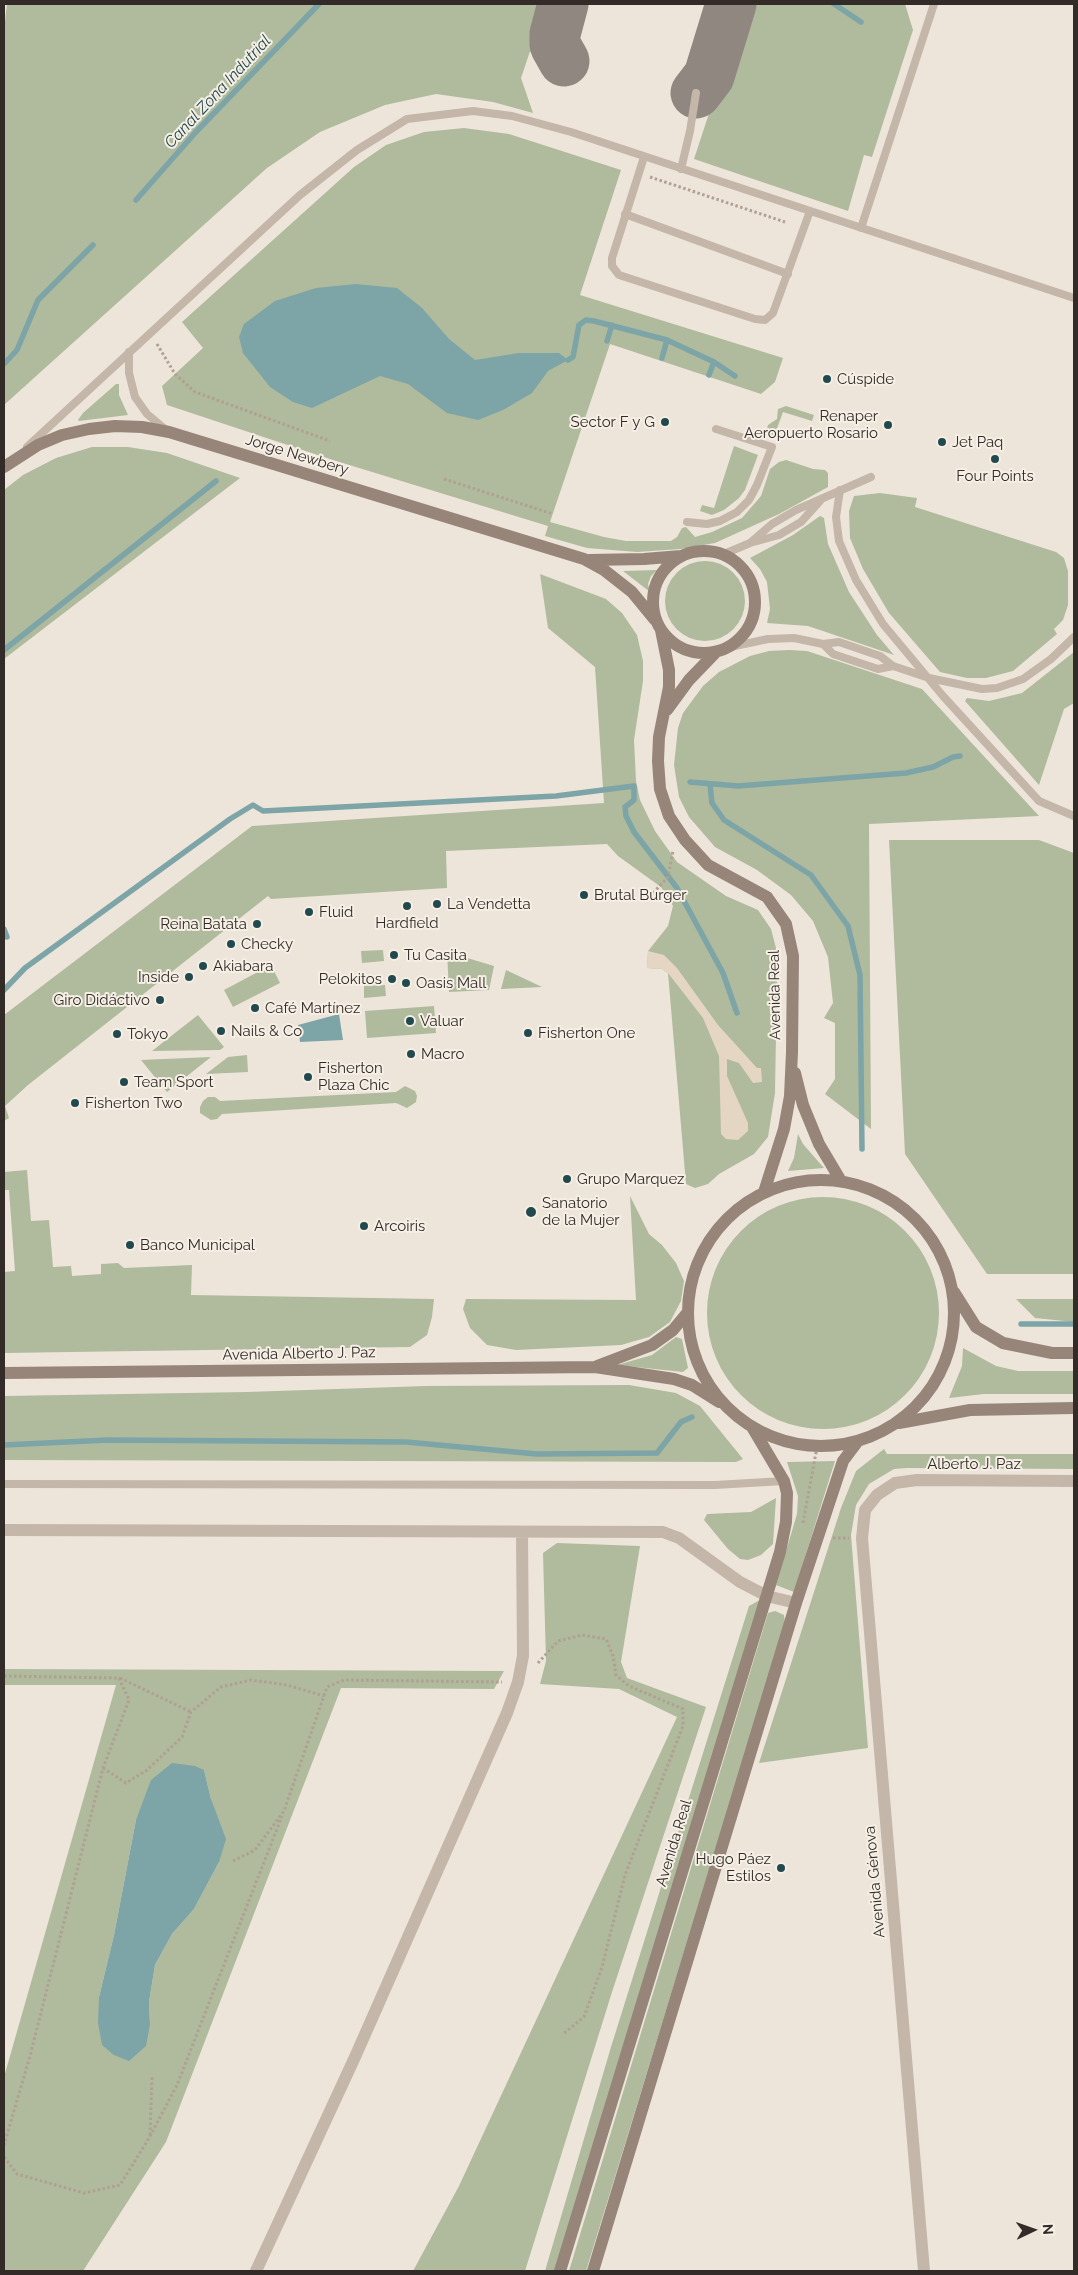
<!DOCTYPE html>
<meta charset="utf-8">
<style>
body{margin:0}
#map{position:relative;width:1078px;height:2275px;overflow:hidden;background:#eee5da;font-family:Raleway,sans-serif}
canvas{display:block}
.frame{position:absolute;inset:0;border:5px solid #322b27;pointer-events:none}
.north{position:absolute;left:1008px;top:2205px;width:50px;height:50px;-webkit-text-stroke:4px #f6efe6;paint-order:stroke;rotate:87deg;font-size:14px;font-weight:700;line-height:20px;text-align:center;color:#322b27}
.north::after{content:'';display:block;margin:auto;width:18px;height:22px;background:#322b27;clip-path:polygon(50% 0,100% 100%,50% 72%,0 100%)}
</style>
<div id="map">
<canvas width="1078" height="2275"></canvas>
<div class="frame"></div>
<div class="north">N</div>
</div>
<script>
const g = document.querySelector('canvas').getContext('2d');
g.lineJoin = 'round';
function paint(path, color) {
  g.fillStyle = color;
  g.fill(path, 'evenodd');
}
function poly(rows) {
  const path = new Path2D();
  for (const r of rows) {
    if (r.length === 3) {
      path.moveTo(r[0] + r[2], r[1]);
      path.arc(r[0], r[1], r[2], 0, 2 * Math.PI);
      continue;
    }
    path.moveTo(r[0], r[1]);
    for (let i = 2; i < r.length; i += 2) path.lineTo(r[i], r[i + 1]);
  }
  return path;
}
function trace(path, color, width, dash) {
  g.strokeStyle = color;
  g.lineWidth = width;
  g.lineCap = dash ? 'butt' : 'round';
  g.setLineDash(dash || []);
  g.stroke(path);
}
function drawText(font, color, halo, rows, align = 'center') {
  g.font = font + ' Raleway,sans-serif';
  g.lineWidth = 4;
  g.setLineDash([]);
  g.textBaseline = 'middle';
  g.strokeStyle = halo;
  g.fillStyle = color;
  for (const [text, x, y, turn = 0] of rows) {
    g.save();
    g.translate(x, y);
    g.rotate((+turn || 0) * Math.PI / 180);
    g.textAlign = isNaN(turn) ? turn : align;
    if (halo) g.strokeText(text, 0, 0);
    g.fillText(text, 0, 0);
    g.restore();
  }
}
const green = poly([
 [7,4,546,4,521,78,533,113,493,102,436,94,385,105,320,132,267,168,4,405,4,30],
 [745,4,905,4,913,30,872,157,864,155,848,211,694,159],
 [464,128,509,134,621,170,580,295,783,358,775,382,761,394,610,344,550,522,604,537,626,541,671,541,677,537,682,528,686,527,695,537,712,532,742,518,761,496,770,469,779,462,786,460,813,469,825,470,828,473,828,487,779,514,715,543,681,549,637,552,587,548,545,536,548,526,333,460,167,405,162,386,203,348,182,322,354,167,386,145,424,132],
 [116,384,119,384,119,395,128,415,79,421,78,420,83,413],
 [786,406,814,415,812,421,783,412,773,439,765,436,768,425,777,419,778,409],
 [734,446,758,455,745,490,739,498,724,510,712,515,700,511,702,505,714,508],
 [92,447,128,447,167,453,240,478,4,659,4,490,23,475,56,458],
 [880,493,917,498,915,507,1056,552,1064,558,1068,571,1068,605,1063,620,1054,629,1057,634,1013,671,986,678,967,678,940,672,889,613,863,569,850,538,849,511,854,496],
 [820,516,824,518,828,544,849,592,877,635,894,655,808,626,767,623,770,609,767,582,760,569,750,558,793,535],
 [705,601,40],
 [657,570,651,576,648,584,650,592,623,571],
 [540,574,606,599,622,613,637,635,643,661,643,681,634,740,636,781,640,800,655,831,677,862,726,896,758,910,771,929,776,948,777,975,775,1093,768,1137,754,1154,719,1174,708,1184,695,1188,686,1184,668,973,662,969,647,968,648,951,668,926,673,906,661,887,618,856,607,844,446,851,447,888,271,899,268,896,28,1085,5,1106,9,1118,4,1121,4,1015,252,826,604,803,595,667,548,628],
 [789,650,807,651,922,689,1039,816,869,824,871,1129,825,1094,835,1079,835,1023,824,1018,833,1003,828,957,813,921,791,895,757,870,715,847,689,817,679,797,674,765,678,728,683,713,703,686,719,672,750,656,769,651],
 [1074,652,1074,703,1064,709,1039,785,965,701,967,698,989,701,1022,693],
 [889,840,1039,840,1074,853,1074,1274,987,1274,905,1154],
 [383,950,384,961,362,963,361,951],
 [447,952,494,966,489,990,449,992],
 [271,965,280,983,233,1007,224,990],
 [506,970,542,987,501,989],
 [385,985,386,996,364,998,364,986],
 [434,1006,436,1033,367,1038,365,1011],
 [198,1015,224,1047,220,1050,152,1051],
 [247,1055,248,1072,206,1074,228,1057],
 [211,1057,167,1092,141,1060],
 [405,1086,415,1091,417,1096,416,1102,407,1108,396,1103,222,1114,217,1119,211,1120,200,1113,200,1107,203,1101,208,1097,215,1097,220,1101,396,1092],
 [798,1134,803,1144,824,1168,788,1171,794,1158],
 [27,1170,31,1221,49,1220,53,1267,71,1266,72,1276,101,1274,101,1264,118,1263,124,1268,192,1265,191,1295,434,1299,432,1317,427,1335,410,1347,4,1353,4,1272,15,1271,9,1190,5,1190,4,1172],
 [630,1196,649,1234,662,1245,676,1263,684,1281,681,1301,670,1322,649,1337,621,1345,516,1350,487,1345,470,1328,463,1309,466,1299,636,1300],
 [823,1313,116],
 [1016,1299,1074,1299,1074,1322,1035,1318],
 [676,1337,682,1339,688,1368,683,1372,617,1365,652,1355],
 [963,1348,996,1366,1018,1371,1074,1371,1074,1394,984,1394,949,1398,962,1366],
 [629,1385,676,1393,700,1406,743,1459,736,1462,4,1460,4,1396,247,1392,426,1386],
 [884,1449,887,1454,1074,1454,1074,1469,907,1468,894,1469,869,1484,856,1505,851,1535,868,1748,759,1763,841,1508,856,1471],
 [835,1461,794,1592,776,1585,797,1514,798,1496,787,1462],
 [776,1498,773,1544,761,1555,748,1560,740,1559,728,1549,704,1520,707,1514,751,1512],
 [557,1543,640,1546,621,1662,627,1678,706,1707,612,1992,525,2271,413,2271,459,2186,677,1717,619,1689,540,1684,546,1661,543,1553],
 [767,1596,560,2271,545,2271,611,2047,749,1606],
 [775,1611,784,1615,785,1623,586,2271,569,2271,768,1613],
 [4,1669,504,1671,494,1689,341,1688,166,2142,83,2271,4,2271,4,2077,116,1685,4,1685],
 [204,1770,211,1799,219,1862,194,1909,172,1934,155,1965,149,2002,150,2024,99,1997,114,1935,136,1820]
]);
const plaza = poly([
 [648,951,664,955,677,968,718,1025,757,1068,761,1068,762,1082,753,1083,739,1063,727,1059,727,1076,748,1123,748,1131,738,1140,726,1139,721,1134,719,1056,703,1018,668,973,662,969,647,968]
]);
const water = poly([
 [356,284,397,288,422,308,449,339,475,360,519,353,559,353,568,360,548,371,532,393,503,410,478,420,447,413,408,384,380,376,312,408,293,402,270,387,243,353,239,337,244,324,275,301,316,288],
 [339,1014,343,1040,300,1042,298,1025],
 [172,1763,195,1766,204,1770,211,1799,226,1839,219,1862,194,1909,172,1934,155,1965,149,2002,150,2024,146,2046,129,2061,114,2055,102,2045,98,2023,99,1997,114,1935,136,1820,151,1780]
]);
const stream = poly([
 [834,4,861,22],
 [136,200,195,133,319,4],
 [607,341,612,325],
 [662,358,667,340],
 [568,360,573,357,579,325,586,320,594,321,667,340,714,362,735,376],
 [4,364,17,350,38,300,93,245],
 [709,375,714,362],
 [4,650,216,481],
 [690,782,738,786,906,773,933,767,953,757,960,756],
 [710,785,712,803,724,820,811,875,848,926,860,975,862,1149],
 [4,929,7,937],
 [4,990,25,968,230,819,253,805,263,811,556,796,634,786,634,800,625,807,626,816,634,832,677,888,723,973,737,1013],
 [1021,1324,1074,1324],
 [4,1445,108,1440,406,1442,537,1454,657,1453,681,1422,692,1417]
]);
const taxiway = poly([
 [563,4,555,34,555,45,564,61],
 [696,93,709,76,731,4]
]);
const path = poly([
 [650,177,785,222],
 [157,344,175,374,195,392,330,441],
 [444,479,553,514],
 [653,893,668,877,673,851],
 [803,1523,817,1447],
 [833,1538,849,1538],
 [538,1663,558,1641,582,1635,606,1639,613,1656,616,1675,629,1686,683,1709,683,1726,625,1875,602,1967,584,2017,563,2034],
 [4,1676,119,1678,129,1700,103,1768,30,2056,4,2145],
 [120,1678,191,1712],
 [103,1768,126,1783,147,1770,182,1737,191,1712,221,1687,251,1680,287,1685,324,1696],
 [233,1861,255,1850,284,1811,327,1687,344,1680,502,1682],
 [150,2135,152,2077],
 [4,2157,17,2174,84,2193,120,2185,149,2138,177,2085,282,1816]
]);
const service = poly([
 [644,157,612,258,612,266,619,275,755,319,765,320,773,313,810,211],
 [681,169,690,131,696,93],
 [625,214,788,274],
 [861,228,934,4],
 [129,352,129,373,135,397,147,414,165,429],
 [27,447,300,195,357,150,407,119,473,111,512,116,571,132,1074,298],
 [840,490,836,517,839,541,856,580,883,624,943,696,1039,801,1074,816],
 [687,522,707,524,720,521,737,512,749,500,757,485,772,447,716,429],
 [750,543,772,524,796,510,871,477],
 [724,554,750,543,779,535,801,522,820,501],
 [823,644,839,642,880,656,893,666,929,678,982,689,997,688,1023,679,1051,659,1074,637],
 [730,647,768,639,794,638,823,644,833,654,878,669,893,666],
 [4,1484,715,1485,784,1481]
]);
const minor = poly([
 [4,1530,663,1532,679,1538,740,1582,767,1596,796,1603],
 [256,2271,355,2057,507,1713,518,1682,523,1656,522,1532],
 [924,2271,862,1538,865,1510,877,1495,895,1483,917,1480,1074,1481]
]);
const secondary = poly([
 [4,467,38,445,62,435,89,429,115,426,142,427,169,432,584,559,604,570,632,592,655,620],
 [704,602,51],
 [589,560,644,559,681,556],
 [661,630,669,670,669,687,659,737,658,761,660,789,669,816,685,840,708,865,767,897,786,924,793,956,792,1052,790,1096,784,1129,764,1192],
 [667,710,689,680,716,652],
 [795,1073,803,1105,819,1144,841,1181],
 [821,1313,133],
 [954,1292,976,1327,1003,1343,1052,1353,1074,1353],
 [597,1366,652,1345,673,1330,688,1312],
 [4,1373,595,1367,674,1379,692,1385,719,1402],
 [899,1423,970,1410,1074,1408],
 [560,2271,780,1552,786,1522,787,1493,784,1481,752,1427],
 [593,2271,796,1603,843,1461,858,1441]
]);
const markers = [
 [827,379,5,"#224a4e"],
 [665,422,5,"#224a4e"],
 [888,425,5,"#224a4e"],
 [942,442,5,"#224a4e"],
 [995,459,5,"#224a4e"],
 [584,895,5,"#224a4e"],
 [437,904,5,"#224a4e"],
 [407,906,5,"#224a4e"],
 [309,912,5,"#224a4e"],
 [257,924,5,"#224a4e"],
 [231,944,5,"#224a4e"],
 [394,955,5,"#224a4e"],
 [203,966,5,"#224a4e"],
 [189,977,5,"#224a4e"],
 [392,979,5,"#224a4e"],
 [406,983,5,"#224a4e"],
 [160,1000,5,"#224a4e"],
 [255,1008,5,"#224a4e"],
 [410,1021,5,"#224a4e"],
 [221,1031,5,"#224a4e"],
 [528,1033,5,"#224a4e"],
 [117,1034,5,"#224a4e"],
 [411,1054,5,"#224a4e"],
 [308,1077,5,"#224a4e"],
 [124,1082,5,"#224a4e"],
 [75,1103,5,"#224a4e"],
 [567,1179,5,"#224a4e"],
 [531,1212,6,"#224a4e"],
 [364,1226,5,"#224a4e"],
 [130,1245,5,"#224a4e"],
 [781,1868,5,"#224a4e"]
];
const poiNames = [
 ["Cúspide",837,379],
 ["Renaper",878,416,"right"],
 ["Aeropuerto Rosario",878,433,"right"],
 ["Sector F y G",655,422,"right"],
 ["Jet Paq",952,442],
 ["Four Points",995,476,"center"],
 ["Brutal Burger",594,895],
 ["La Vendetta",447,904],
 ["Fluid",319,912],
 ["Hardfield",407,923,"center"],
 ["Reina Batata",247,924,"right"],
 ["Checky",241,944],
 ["Tu Casita",404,955],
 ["Akiabara",213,966],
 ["Inside",179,977,"right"],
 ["Pelokitos",382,979,"right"],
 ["Oasis Mall",416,983],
 ["Giro Didáctivo",150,1000,"right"],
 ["Café Martínez",265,1008],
 ["Valuar",420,1021],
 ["Nails & Co",231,1031],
 ["Fisherton One",538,1033],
 ["Tokyo",127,1034],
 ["Macro",421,1054],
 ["Fisherton",318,1068],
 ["Plaza Chic",318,1085],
 ["Team Sport",134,1082],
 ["Fisherton Two",85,1103],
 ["Grupo Marquez",577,1179],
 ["Sanatorio",542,1203],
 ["de la Mujer",542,1220],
 ["Arcoiris",374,1226],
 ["Banco Municipal",140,1245],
 ["Hugo Páez",771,1859,"right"],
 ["Estilos",771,1876,"right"]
];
const streetNames = [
 ["Jorge Newbery",297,455,17],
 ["Avenida Real",775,995,-91],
 ["Avenida Alberto J. Paz",299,1354,-1],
 ["Alberto J. Paz",974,1464],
 ["Avenida Real",674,1843,-73],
 ["Avenida Génova",875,1882,-95]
];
const waterNames = [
 ["Canal Zona Indutrial",218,92,-47]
];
paint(green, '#afbb9c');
paint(plaza, '#e4d6c3');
paint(water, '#7da4a7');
trace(stream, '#7da4a7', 5.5);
trace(taxiway, '#908880', 51);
trace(path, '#b0a092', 3, [2.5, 2.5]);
trace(service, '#c4b6a8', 8);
trace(minor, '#c4b6a8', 12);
trace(secondary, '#97857a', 12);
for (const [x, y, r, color] of markers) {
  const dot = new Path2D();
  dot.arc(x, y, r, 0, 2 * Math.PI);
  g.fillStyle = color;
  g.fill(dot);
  trace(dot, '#f6efe6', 2);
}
drawText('15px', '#322b27', '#f6efe6', poiNames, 'left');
drawText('15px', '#322b27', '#f6efe6', streetNames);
drawText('italic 16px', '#224a4e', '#f6efe6', waterNames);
</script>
